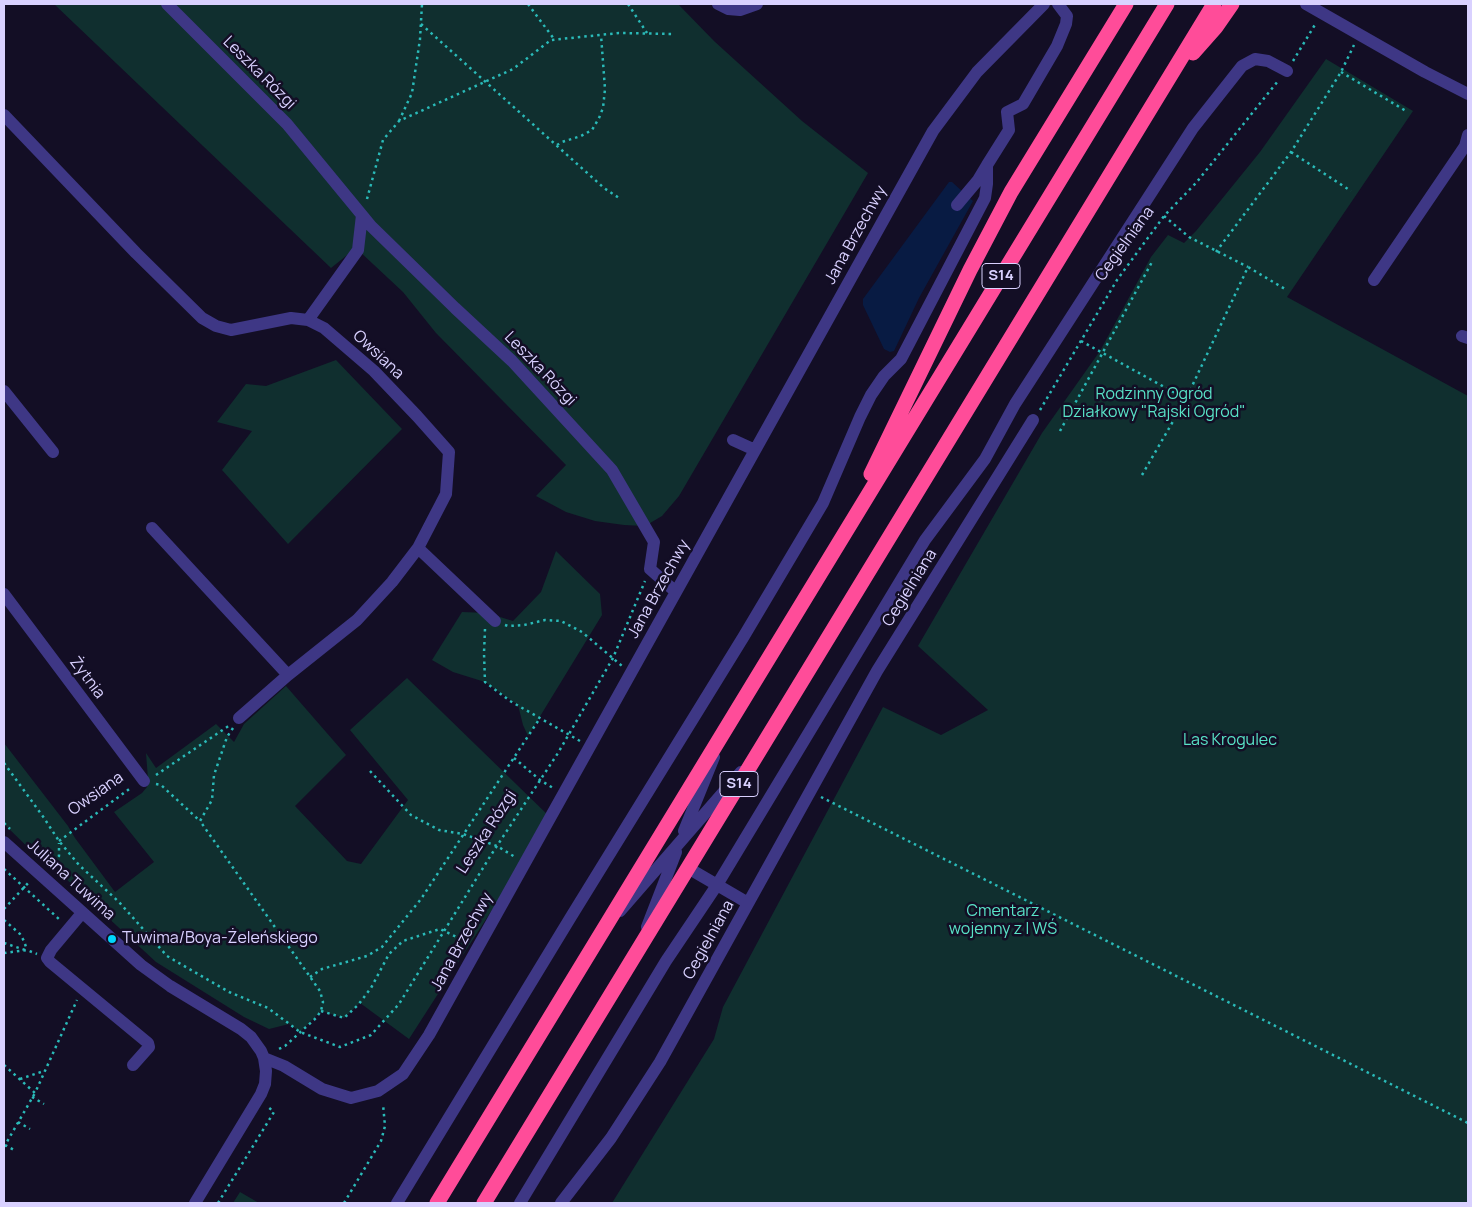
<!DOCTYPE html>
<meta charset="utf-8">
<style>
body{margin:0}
#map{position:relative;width:1472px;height:1207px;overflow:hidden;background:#130e25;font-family:Manrope,sans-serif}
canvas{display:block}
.frame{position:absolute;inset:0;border:5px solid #d9d1ff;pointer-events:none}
</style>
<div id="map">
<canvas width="1472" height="1207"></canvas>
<div class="frame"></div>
</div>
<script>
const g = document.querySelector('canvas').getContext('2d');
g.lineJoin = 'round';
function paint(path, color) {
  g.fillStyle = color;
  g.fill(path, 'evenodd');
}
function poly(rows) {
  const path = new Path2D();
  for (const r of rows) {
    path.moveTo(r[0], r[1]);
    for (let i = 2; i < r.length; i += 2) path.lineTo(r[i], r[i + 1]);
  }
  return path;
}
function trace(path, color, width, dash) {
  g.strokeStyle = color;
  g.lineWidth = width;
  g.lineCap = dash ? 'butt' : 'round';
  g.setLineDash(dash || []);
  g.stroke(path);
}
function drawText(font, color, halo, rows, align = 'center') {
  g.font = font + ' Manrope,sans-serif';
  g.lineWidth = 5;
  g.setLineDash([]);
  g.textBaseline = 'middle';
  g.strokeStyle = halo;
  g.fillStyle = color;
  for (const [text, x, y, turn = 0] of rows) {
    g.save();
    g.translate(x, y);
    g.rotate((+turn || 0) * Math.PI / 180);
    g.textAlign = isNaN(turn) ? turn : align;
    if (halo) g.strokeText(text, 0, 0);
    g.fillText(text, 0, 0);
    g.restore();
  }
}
const green = poly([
 [54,4,678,4,714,41,802,121,868,173,679,496,662,516,645,526,624,525,595,521,566,512,536,496,566,465,436,333,403,292,358,250,351,252,331,268],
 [1326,59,1413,111,1287,297,1468,396,1468,1203,612,1203,714,1039,723,1007,883,707,941,735,988,710,918,646,1042,433,1100,351,1151,257,1168,235,1184,243,1196,231,1260,152],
 [336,360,402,429,288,544,222,470,252,431,217,422,246,384,266,386],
 [556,551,600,594,602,615,528,736,523,725,518,705,485,682,453,672,432,660,462,612,487,613,513,621,541,592],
 [407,678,551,818,409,1039,360,1003,344,1018,321,1011,300,1032,289,1024,269,1029,244,1017,156,962,51,865,45,864,4,824,4,743,68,826,75,838,115,892,154,862,114,812,142,793,147,787,148,779,146,753,156,768,216,724,234,742,244,724,286,686,346,755,295,806,347,861,361,864,408,800,350,730],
 [240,1192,259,1203,233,1203]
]);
const water = poly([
 [949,182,952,182,973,201,919,298,894,351,890,352,884,349,863,305,863,299]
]);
const path = poly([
 [528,4,554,39],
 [628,4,647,33],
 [421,24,604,188,619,198],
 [1293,61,1316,23],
 [1341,72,1406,111],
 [399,121,412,93,420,39,422,4],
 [557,145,562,142,581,136,592,130,599,118,603,108,605,89,601,35],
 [1291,152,1351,191],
 [367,199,383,140,399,121,513,69,551,40,619,33,675,34],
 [1164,216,1189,237,1248,267],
 [1216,252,1291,152,1341,72,1354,45],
 [1081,341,1186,399],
 [1040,410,1117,280,1164,216,1196,183,1278,81],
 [1060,431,1152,262],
 [1142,475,1186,399,1248,267,1285,289],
 [505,625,508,626,524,625,545,620,561,621,582,632,622,666],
 [485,629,484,653,485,682,510,701,580,741],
 [233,728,227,737,214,775,212,800,200,821,320,991,323,1002,321,1011,316,1018,285,1046,277,1050],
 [514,758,540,780,553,788],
 [4,763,44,818,59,841,79,865,119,902,167,956,229,992,268,1008,300,1032,340,1047,371,1035,399,1004,491,855,558,753,613,658,645,581],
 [370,771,411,815,439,830,463,834,497,846,515,857],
 [156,775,230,725],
 [156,784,161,785,200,821],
 [821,797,1468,1123],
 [4,823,10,829],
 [59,841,132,787],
 [49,865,51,865,59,856,59,843],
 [4,869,60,920],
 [4,909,30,881],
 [4,920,20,934,24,941,27,950],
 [4,943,25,950],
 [4,953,27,950,37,954],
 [310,977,322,969,367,956,382,947,421,899,540,718],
 [321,1011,344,1018,358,1005,371,988,389,954,403,941,440,929,467,942],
 [4,1065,35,1093,77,1000],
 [20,1079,44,1071],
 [32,1097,44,1104],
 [18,1122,30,1129],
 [5,1145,16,1151],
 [4,1147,35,1093],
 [218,1203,274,1112,268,1107],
 [344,1203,381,1141,385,1126,383,1104]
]);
const minor = poly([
 [167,4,287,124,371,226,455,308,512,361,612,470,654,542,650,569,676,592],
 [718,4,728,9,740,10,757,4],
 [1306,4,1425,72,1468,94],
 [4,115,136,253,202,318,216,326,231,330,291,318,308,320,324,328,374,371,417,416,449,452,446,494,418,548,392,582,357,620,288,675,239,718],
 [957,205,978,180,987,165],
 [1374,280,1465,146,1468,135],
 [308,320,358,250,362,215],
 [1462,336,1468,338],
 [4,391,53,452],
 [733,440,755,450],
 [152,528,288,675],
 [418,548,495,621],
 [4,594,144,781],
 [684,831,714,757],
 [4,842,141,965,170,986,241,1029,251,1037,261,1051,264,1058,266,1071,265,1084,261,1094,195,1203],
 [688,868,748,903],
 [620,911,741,772],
 [82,913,51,950,47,958,50,962,148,1043,149,1047,133,1065],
 [647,927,676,852],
 [264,1058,284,1066,322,1089,351,1098,378,1091,403,1074,429,1035,933,131,977,72,1044,4],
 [397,1203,569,920,744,636,823,503,860,417,871,395,884,376,901,359,985,198,987,184,987,165,1009,130,1007,112,1023,104,1057,46,1066,24,1067,16,1058,4],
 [520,1203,666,961,717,885,925,540,985,459,1015,404,1193,128,1242,66,1255,59,1268,61,1287,71],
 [561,1203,611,1138,660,1062,877,671,1033,420]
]);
const highway = poly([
 [1193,53,1216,27,1232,4],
 [871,474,970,270,1011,192,1126,4],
 [437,1203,1167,4],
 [484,1203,1214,4]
]);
const markers = [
 [112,939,5,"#00d7fc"]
];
const shields = [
 [1001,276,38],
 [739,784,38]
];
const shieldNames = [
 ["S14",1001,276],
 ["S14",739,784]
];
const streetNames = [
 ["Leszka Rózgi",259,73,45],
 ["Jana Brzechwy",856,235,-61],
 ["Cegielniana",1125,244,-54],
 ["Owsiana",378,355,43],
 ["Leszka Rózgi",540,369,46],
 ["Cegielniana",910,588,-58],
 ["Jana Brzechwy",659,589,-61],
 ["Żytnia",87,678,53],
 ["Owsiana",96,794,-35],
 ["Leszka Rózgi",487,832,-57],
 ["Juliana Tuwima",71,880,42],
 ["Cegielniana",709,940,-61],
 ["Jana Brzechwy",462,942,-61]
];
const parkNames = [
 ["Rodzinny Ogród",1154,395],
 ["Działkowy \"Rajski Ogród\"",1154,413],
 ["Las Krogulec",1230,741],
 ["Cmentarz",1003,912],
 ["wojenny z I WŚ",1003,930]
];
const poiNames = [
 ["Tuwima/Boya-Żeleńskiego",122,939]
];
paint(green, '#102f2f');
paint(water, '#081b43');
trace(path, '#2abab8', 2.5, [2.5, 4]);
trace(minor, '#3e3785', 12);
trace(highway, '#ff4c99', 15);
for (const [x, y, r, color] of markers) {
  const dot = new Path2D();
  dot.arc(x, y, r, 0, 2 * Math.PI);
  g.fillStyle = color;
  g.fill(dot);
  trace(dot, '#130e25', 2);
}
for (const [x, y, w] of shields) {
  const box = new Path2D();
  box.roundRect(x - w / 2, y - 12.5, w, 25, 4);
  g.fillStyle = '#130e25';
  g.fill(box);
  trace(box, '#d9d1ff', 1);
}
drawText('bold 15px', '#d9d1ff', null, shieldNames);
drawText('16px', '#d9d1ff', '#130e25', streetNames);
drawText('16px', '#59e3c7', '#130e25', parkNames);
drawText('16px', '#d9d1ff', '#130e25', poiNames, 'left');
</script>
